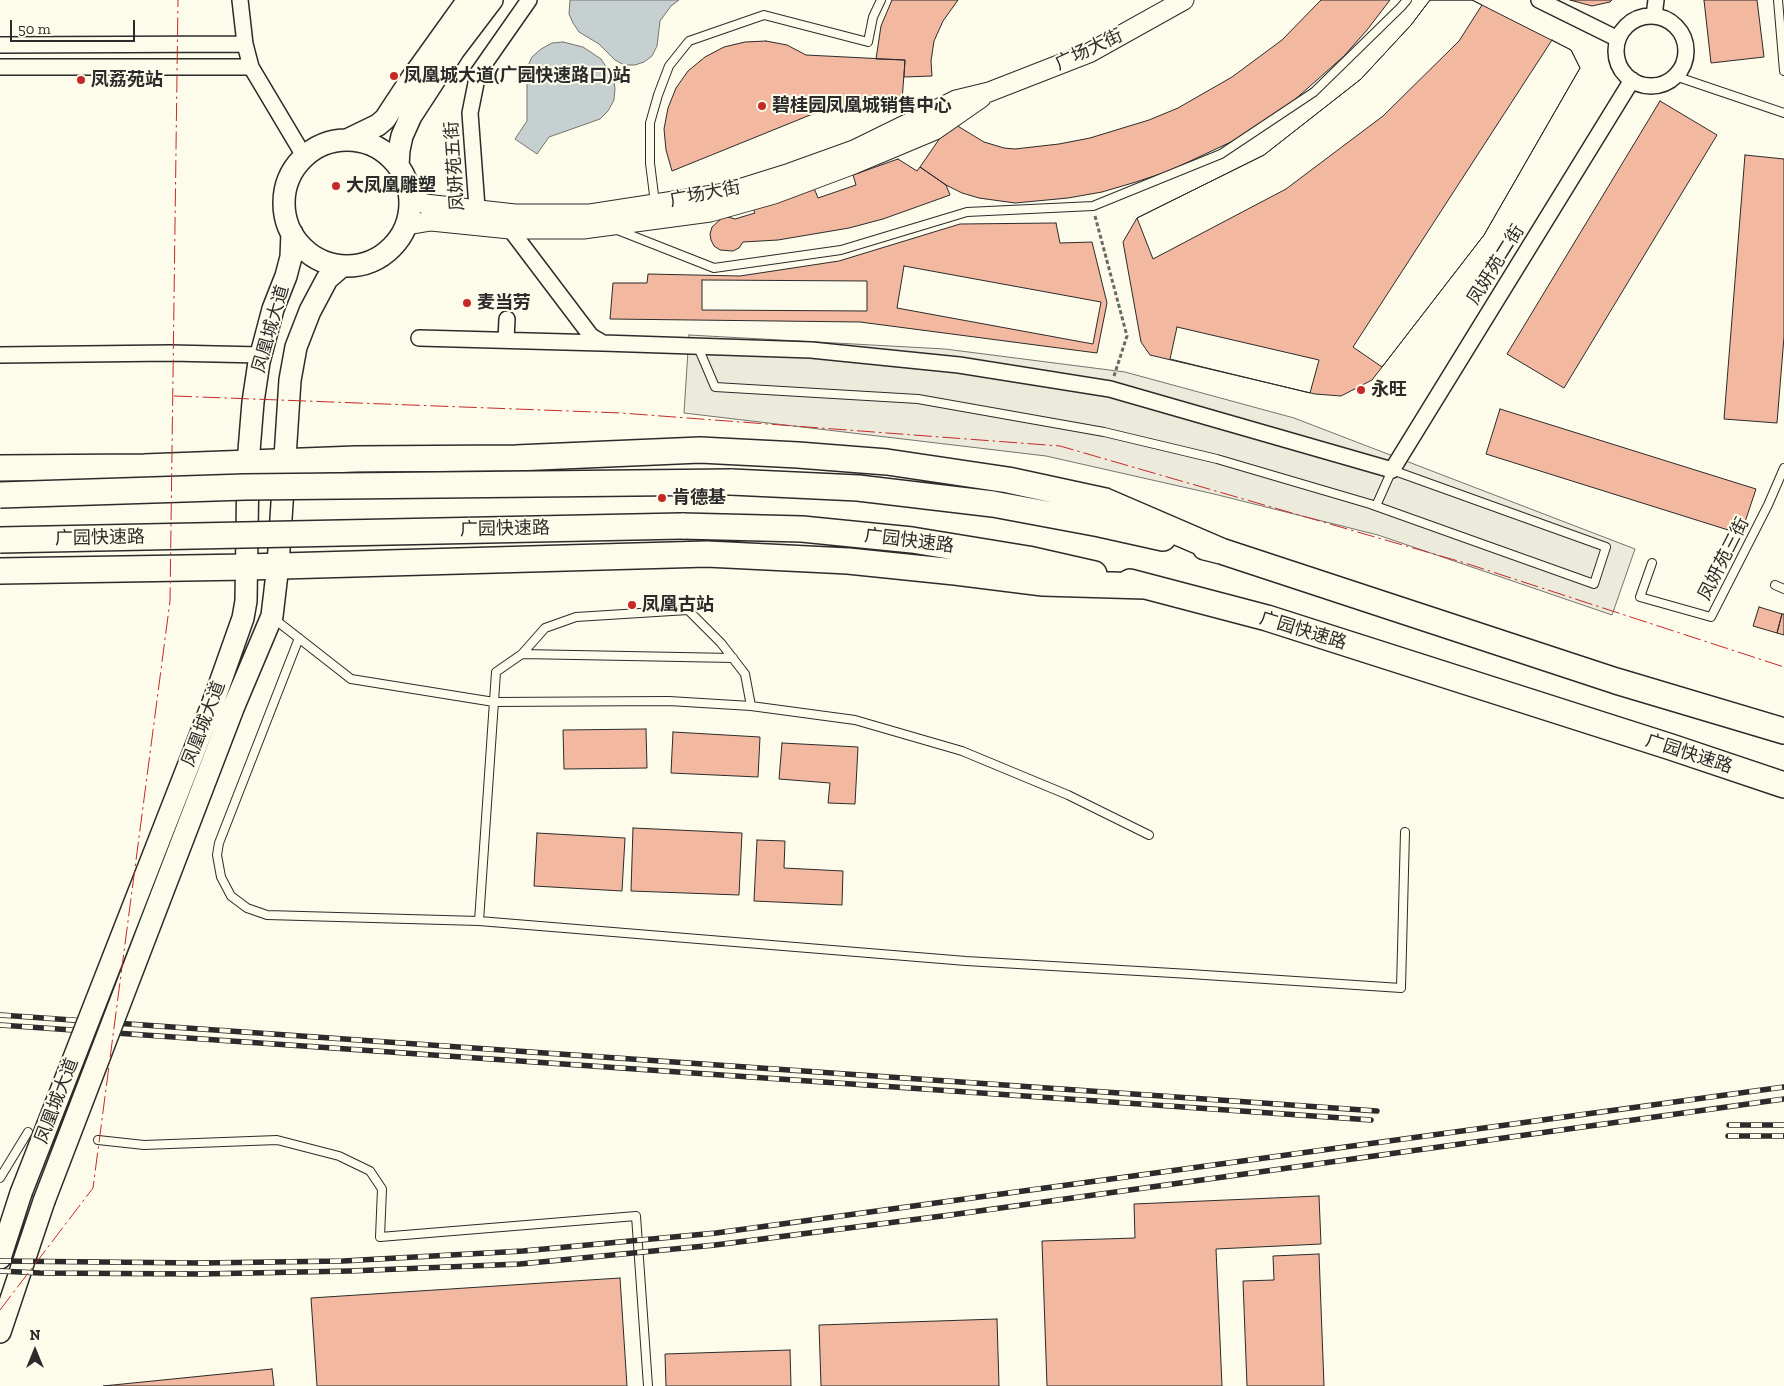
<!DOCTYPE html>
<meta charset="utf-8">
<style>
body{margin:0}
#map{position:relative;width:1784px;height:1386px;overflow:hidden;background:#fdfbea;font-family:"Zilla Slab",serif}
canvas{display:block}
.north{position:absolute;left:10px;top:1326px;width:50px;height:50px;-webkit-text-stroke:4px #fdfbea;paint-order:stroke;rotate:0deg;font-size:14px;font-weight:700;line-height:20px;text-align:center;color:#2b2b2b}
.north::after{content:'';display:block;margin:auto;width:18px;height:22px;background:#2b2b2b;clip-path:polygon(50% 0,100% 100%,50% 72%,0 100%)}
.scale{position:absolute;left:10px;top:20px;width:125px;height:22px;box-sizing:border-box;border:2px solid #2b2b2b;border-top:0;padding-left:6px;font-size:15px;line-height:18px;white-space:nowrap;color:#2b2b2b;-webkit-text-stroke:4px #fdfbea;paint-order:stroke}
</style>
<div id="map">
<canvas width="1784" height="1386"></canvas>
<div class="north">N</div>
<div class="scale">50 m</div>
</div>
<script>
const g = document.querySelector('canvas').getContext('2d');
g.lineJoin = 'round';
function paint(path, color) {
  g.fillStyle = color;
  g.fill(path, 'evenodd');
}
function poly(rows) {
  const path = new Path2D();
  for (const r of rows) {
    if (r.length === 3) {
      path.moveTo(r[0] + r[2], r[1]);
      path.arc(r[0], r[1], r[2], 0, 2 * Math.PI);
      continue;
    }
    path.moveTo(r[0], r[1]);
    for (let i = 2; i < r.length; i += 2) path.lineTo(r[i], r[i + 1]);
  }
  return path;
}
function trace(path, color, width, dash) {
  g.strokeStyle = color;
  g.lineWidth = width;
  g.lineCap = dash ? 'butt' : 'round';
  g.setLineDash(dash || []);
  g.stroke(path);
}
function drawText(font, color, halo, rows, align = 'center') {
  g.font = font + ' "Zilla Slab","Noto Sans SC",serif';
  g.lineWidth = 4;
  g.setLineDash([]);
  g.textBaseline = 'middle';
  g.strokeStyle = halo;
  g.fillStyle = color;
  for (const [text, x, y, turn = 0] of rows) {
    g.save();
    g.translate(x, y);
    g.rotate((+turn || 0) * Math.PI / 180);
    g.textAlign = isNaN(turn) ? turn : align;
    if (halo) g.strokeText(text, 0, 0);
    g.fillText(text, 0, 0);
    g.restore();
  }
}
const parking = poly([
 [689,335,945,349,1125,372,1294,418,1635,549,1612,615,1378,535,1214,494,1046,456,684,413,689,335]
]);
const water = poly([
 [570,0,679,0,671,6,660,21,657,46,652,56,644,62,635,65,624,65,615,60,599,44,579,32,573,23,569,14,570,0],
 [563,42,583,47,601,59,613,77,615,88,614,100,608,111,600,119,549,137,537,154,515,139,527,121,527,68,532,57,541,49,552,43,563,42]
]);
const building = poly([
 [892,0,958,0,943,21,934,41,931,61,932,76,904,77,905,60,876,59,881,26,892,0],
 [1321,0,1390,0,1367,30,1344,56,1291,103,1263,123,1233,141,1169,171,1136,182,1102,192,1068,198,1015,203,979,198,962,193,946,185,920,167,951,122,984,142,1004,148,1015,149,1059,144,1090,138,1149,120,1178,108,1232,77,1282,40,1321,0],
 [1430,0,1472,0,1571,50,1580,68,1484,235,1372,380,1341,396,1315,394,1150,355,1141,342,1123,242,1137,218,1264,155,1361,79,1411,25,1430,0],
 [1430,0,1472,0,1482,5,1459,41,1383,116,1286,189,1153,259,1137,218,1264,155,1361,79,1411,25,1430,0],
 [1570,0,1612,0,1610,2,1592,6,1570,0],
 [1704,0,1757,0,1764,57,1711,63,1704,0],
 [1552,40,1571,50,1580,68,1484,235,1382,367,1353,347,1552,40],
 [766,41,787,45,806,55,905,60,902,101,862,98,851,108,837,110,830,107,672,171,666,150,664,129,668,108,676,88,688,71,705,57,724,47,745,42,766,41],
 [1660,101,1717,135,1564,388,1507,354,1660,101],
 [1745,155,1784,159,1784,337,1777,423,1724,419,1745,155],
 [898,159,917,171,920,167,946,185,950,195,883,219,849,228,778,240,743,242,739,248,733,251,720,250,714,246,711,240,710,234,712,227,722,218,728,217,735,219,755,213,753,209,814,188,818,198,856,185,853,175,898,159],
 [1056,223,1060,243,1092,242,1107,303,1097,353,860,322,610,319,613,283,647,283,648,274,740,276,839,261,960,224,1056,223],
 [904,266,1101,302,1093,344,897,308,904,266],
 [702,280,867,281,867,311,702,310,702,280],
 [1177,327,1319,360,1310,393,1170,359,1177,327],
 [1500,409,1756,489,1741,534,1486,454,1500,409],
 [1759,607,1782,614,1777,633,1753,626,1759,607],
 [1782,614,1784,614,1784,635,1777,633,1782,614],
 [646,729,647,768,564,769,563,730,646,729],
 [673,732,760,737,758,777,671,773,673,732],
 [782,743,858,747,855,804,828,803,830,783,779,779,782,743],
 [633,828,742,833,739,895,631,891,633,828],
 [537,833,625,838,622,891,534,886,537,833],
 [757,840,785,841,784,868,843,871,842,905,754,901,757,840],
 [1319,1196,1321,1244,1216,1249,1222,1386,1047,1386,1042,1241,1135,1238,1134,1204,1319,1196],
 [1319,1254,1324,1386,1247,1386,1243,1281,1274,1280,1273,1256,1319,1254],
 [620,1278,627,1386,317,1386,311,1298,620,1278],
 [997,1319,999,1386,821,1386,819,1325,997,1319],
 [790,1350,791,1386,666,1386,665,1354,790,1350],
 [272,1369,274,1386,103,1386,272,1369]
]);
const path = poly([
 [1095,216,1127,336,1114,376]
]);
const service = poly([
 [1778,0,1784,71],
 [1675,76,1784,113],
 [655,203,650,163,650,123,658,95,669,66,689,41,764,15,868,42,873,17,881,0],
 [615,229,714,268,841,250,967,212,1093,206,1221,154,1314,92,1401,7,1407,0],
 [698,347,715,387,918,399,1104,432,1217,459,1370,504,1594,584,1606,547,1392,470,1376,506],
 [1652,563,1640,597,1711,617,1768,505,1784,468],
 [1775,585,1784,589],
 [273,618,351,679,494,702,669,701,751,706,855,720,962,751,1068,795,1149,835],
 [299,638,219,843,217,855,221,877,231,896,247,908,267,915,479,921,966,961,1190,974,1401,988,1405,832],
 [522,654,733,658],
 [479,921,496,672,522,654,545,628,576,617,688,610,721,643,745,674,751,706],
 [98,1140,144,1145,277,1140,339,1156,370,1171,382,1189,380,1237,636,1216,648,1386],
 [0,1178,28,1132]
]);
const minor = poly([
 [240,0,245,44,251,67,304,156],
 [1539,0,1618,39],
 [1654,16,1656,0],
 [1651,51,35],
 [0,45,245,44],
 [0,67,251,67],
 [478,221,470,113,478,73,529,0],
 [510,229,591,336,603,343,811,350,959,365,1110,389,1392,470,1632,80],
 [419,338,602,343],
 [506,340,507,319],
 [0,355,170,353,261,355]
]);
const tertiary = poly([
 [409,191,417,200,425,204,515,214,590,214,726,193,790,173,854,150,956,100,989,92,1089,53,1184,0],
 [407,225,431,221,510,229,583,229,710,212,774,194,854,164,935,130,981,98]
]);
const secondary = poly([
 [347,140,378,125,385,119,412,78,468,0],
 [347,203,63],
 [398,165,399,150,402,136,411,116,454,50,492,0],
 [214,700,243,618,246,601,248,463,253,402,259,362,273,309,286,276,291,257,292,233],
 [234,706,272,616,278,565,290,380,296,347,310,311,327,279,342,266],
 [0,1258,21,1193],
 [0,1332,44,1201]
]);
const trunk = poly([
 [0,468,144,467,356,459,516,458,700,450,798,455,887,462,1008,480,1105,501,1221,551],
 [731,482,858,488,993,504,1100,524,1163,538],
 [682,526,802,529,912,540,1028,559,1094,574],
 [1205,547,1221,551,1616,681,1784,731],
 [0,571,247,567,707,554,848,561,955,572,1043,583,1145,586],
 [1130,582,1267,618,1671,747,1784,785]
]);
const rail = poly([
 [0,1015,1377,1111],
 [0,1025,1371,1120],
 [1729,1125,1784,1125],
 [1728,1136,1784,1136],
 [0,1261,201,1263,343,1261,523,1251,716,1233,1784,1087],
 [0,1271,40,1273,200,1274,350,1271,520,1264,715,1245,950,1215,1784,1099]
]);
const secondaryBridge = poly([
 [21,1193,214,700],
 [44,1201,234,706]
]);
const trunkBridge = poly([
 [0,495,245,487,731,482],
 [0,540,682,526]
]);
const power = poly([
 [174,396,621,413,1060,446,1465,563,1784,667],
 [0,1310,93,1188,170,601,178,0]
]);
const markers = [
 [394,76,5,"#c62828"],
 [81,80,5,"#c62828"],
 [762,106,5,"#c62828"],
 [336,186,5,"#c62828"],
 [467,303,5,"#c62828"],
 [1361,390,5,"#c62828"],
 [662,498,5,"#c62828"],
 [632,605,5,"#c62828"]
];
const streetNames = [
 ["广场大街",1089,50,-25],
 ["凤妍苑五街",455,166,-94],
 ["广场大街",705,194,-11],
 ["凤妍苑二街",1496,265,-58],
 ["凤凰城大道",271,329,-74],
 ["广园快速路",505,529,-1],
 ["广园快速路",100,538,-1],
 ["广园快速路",909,541,7],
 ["凤妍苑三街",1724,559,-63],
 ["广园快速路",1303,631,17],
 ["凤凰城大道",204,724,-69],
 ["广园快速路",1689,754,18],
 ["凤凰城大道",57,1101,-69]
];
const poiNames = [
 ["凤凰城大道(广园快速路口)站",404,76],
 ["凤荔苑站",91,80],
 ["碧桂园凤凰城销售中心",772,106],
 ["大凤凰雕塑",346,186],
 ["麦当劳",477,303],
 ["永旺",1371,390],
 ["肯德基",672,498],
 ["凤凰古站",642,605]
];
paint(parking, '#eceadb');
trace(parking, '#74746e', 1);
paint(water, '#c7d0d0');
trace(water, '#74746e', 1);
paint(building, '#f2b8a0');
trace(building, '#2b2b2b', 1);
trace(service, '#2b2b2b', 10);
trace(minor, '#2b2b2b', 18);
trace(tertiary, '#2b2b2b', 21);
trace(secondary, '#2b2b2b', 24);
trace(trunk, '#2b2b2b', 28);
trace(path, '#6a6964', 3, [4, 2.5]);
trace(service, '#fdfbea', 8);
trace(minor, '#fdfbea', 15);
trace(tertiary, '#fdfbea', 19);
trace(secondary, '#fdfbea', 21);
trace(trunk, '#fdfbea', 25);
trace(rail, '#2b2b2b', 5.5);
trace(rail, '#fdfbea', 4, [11]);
trace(secondaryBridge, '#2b2b2b', 24, []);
trace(trunkBridge, '#2b2b2b', 28, []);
trace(secondaryBridge, '#fdfbea', 21);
trace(trunkBridge, '#fdfbea', 25);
trace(power, '#c62828', 1, [18, 4, 2.5, 4]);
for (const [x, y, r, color] of markers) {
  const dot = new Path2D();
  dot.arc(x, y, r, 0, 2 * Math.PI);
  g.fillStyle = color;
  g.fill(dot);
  trace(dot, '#fdfbea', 2);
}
drawText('18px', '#2b2b2b', '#fdfbea', streetNames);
drawText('bold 18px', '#2b2b2b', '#fdfbea', poiNames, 'left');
</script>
